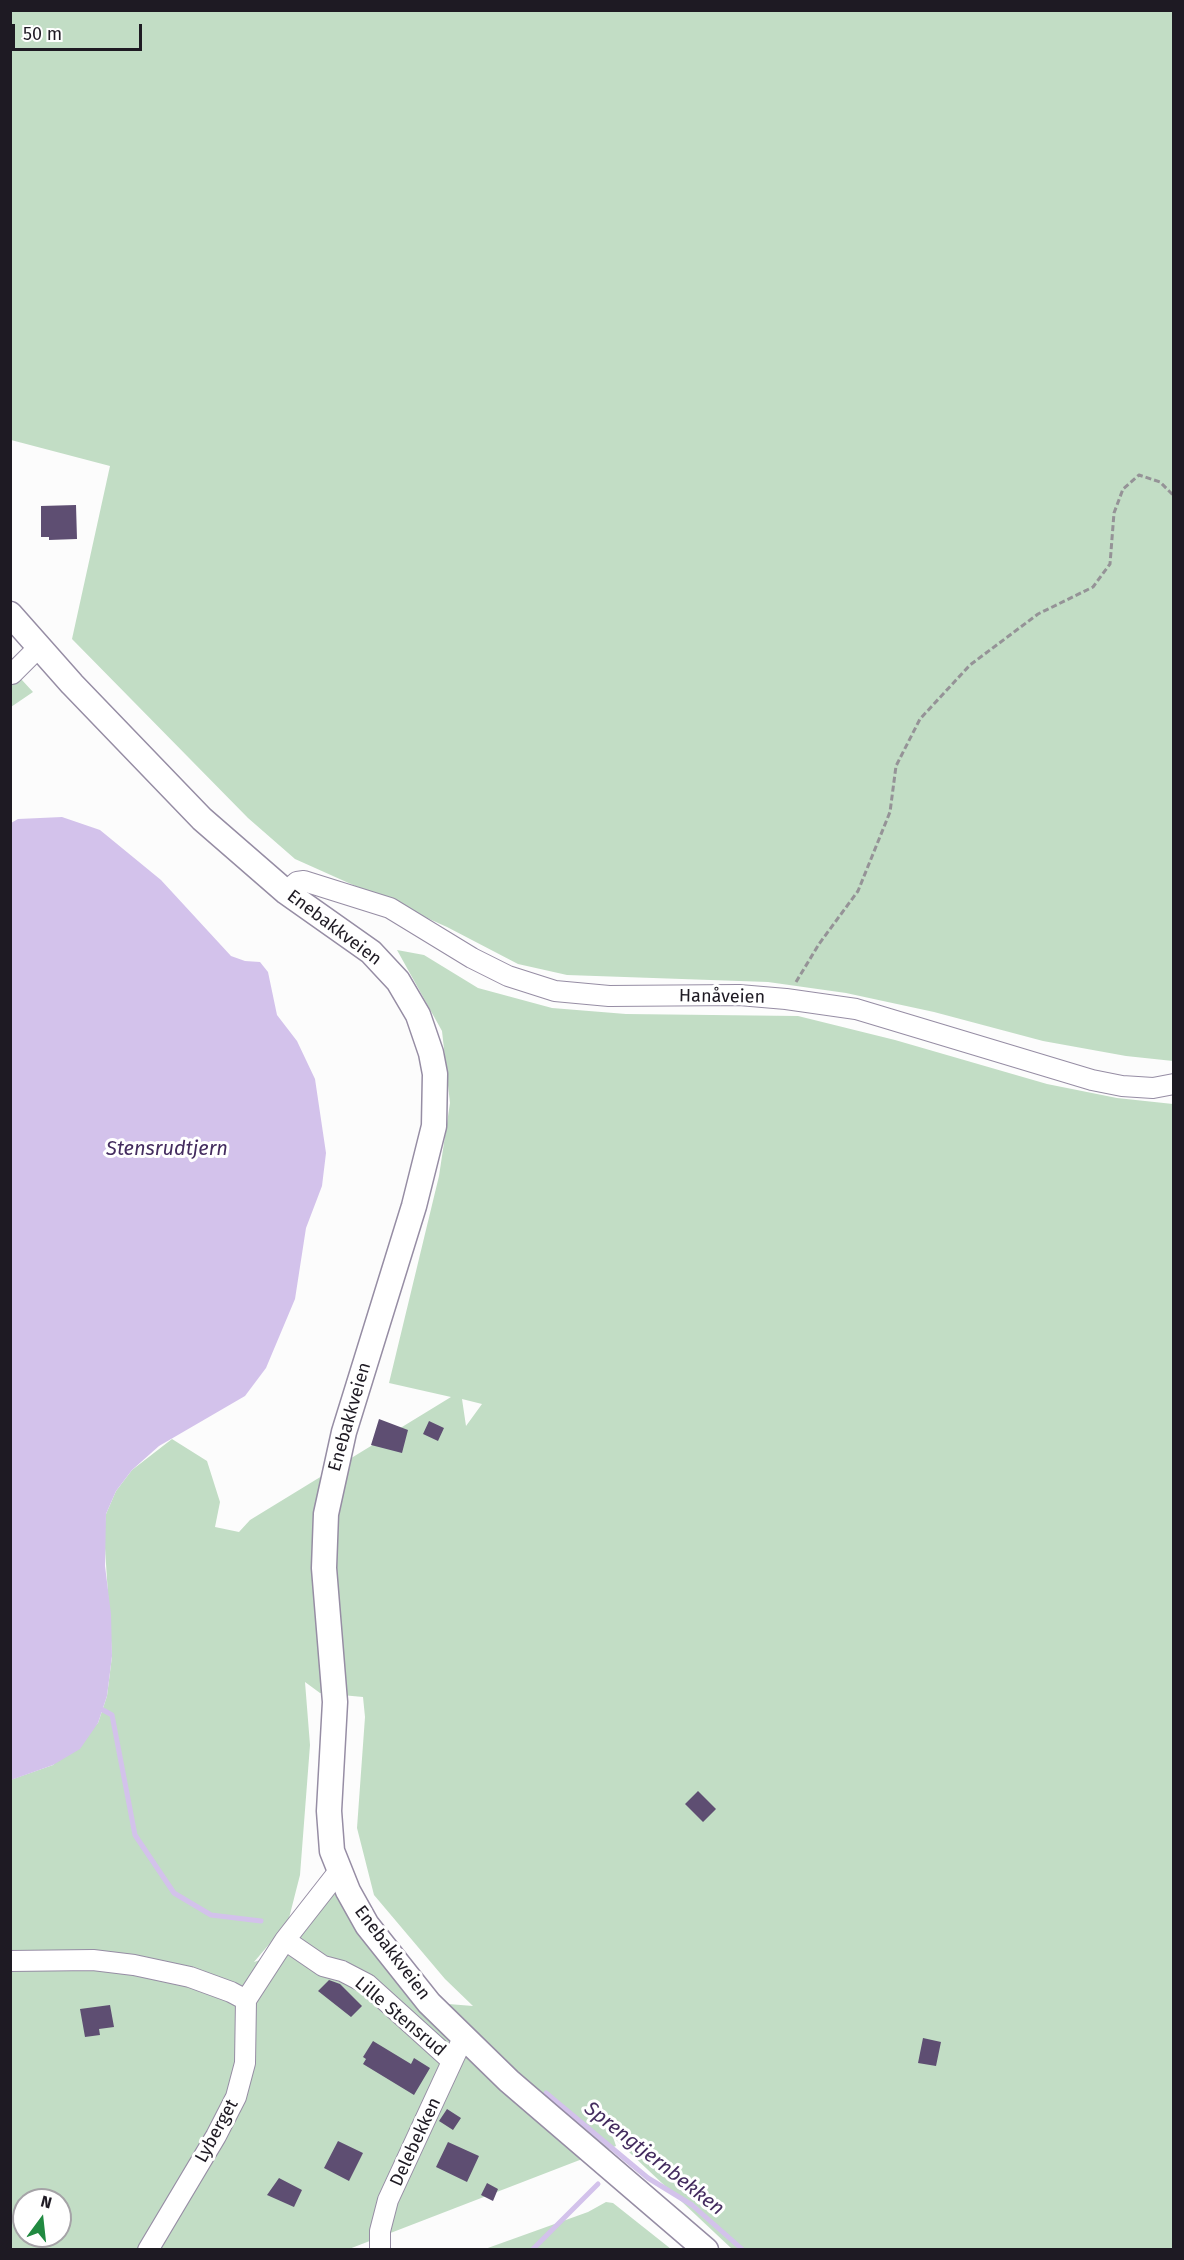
<!DOCTYPE html>
<meta charset="utf-8">
<style>
body{margin:0}
#map{position:relative;width:1184px;height:2260px;overflow:hidden;background:#fcfcfc;font-family:"Fira Sans",sans-serif}
canvas{display:block}
.frame{position:absolute;inset:0;border:12px solid #1e1a23;pointer-events:none}
.north{position:absolute;left:12px;top:2188px;width:60px;height:60px;box-sizing:border-box;background:#fff;border:2px solid #a5a3a7;border-radius:50%;rotate:15deg;font-size:16px;font-weight:700;line-height:24px;text-align:center;color:#1e1a23}
.north::after{content:'';display:block;margin:auto;width:21px;height:27px;background:#218a41;clip-path:polygon(50% 0,100% 100%,50% 72%,0 100%)}
.scale{position:absolute;left:12px;top:24px;width:130px;height:27px;box-sizing:border-box;border:3px solid #1e1a23;border-top:0;padding-left:8px;font-size:18px;line-height:21px;white-space:nowrap;color:#1e1a23;-webkit-text-stroke:4px #fff;paint-order:stroke}
</style>
<div id="map">
<canvas width="1184" height="2260"></canvas>
<div class="frame"></div>
<div class="north">N</div>
<div class="scale">50 m</div>
</div>
<script>
const g = document.querySelector('canvas').getContext('2d');
g.lineJoin = 'round';
function paint(path, color) {
  g.fillStyle = color;
  g.fill(path, 'evenodd');
}
function poly(rows) {
  const path = new Path2D();
  for (const r of rows) {
    path.moveTo(r[0], r[1]);
    for (let i = 2; i < r.length; i += 2) path.lineTo(r[i], r[i + 1]);
  }
  return path;
}
function trace(path, color, width, dash) {
  g.strokeStyle = color;
  g.lineWidth = width;
  g.lineCap = dash ? 'butt' : 'round';
  g.setLineDash(dash || []);
  g.stroke(path);
}
function drawText(font, color, halo, rows, align = 'center') {
  g.font = font + ' "Fira Sans",sans-serif';
  g.lineWidth = 6;
  g.setLineDash([]);
  g.textBaseline = 'middle';
  g.strokeStyle = halo;
  g.fillStyle = color;
  for (const [text, x, y, turn = 0] of rows) {
    g.save();
    g.translate(x, y);
    g.rotate((+turn || 0) * Math.PI / 180);
    g.textAlign = isNaN(turn) ? turn : align;
    if (halo) g.strokeText(text, 0, 0);
    g.fillText(text, 0, 0);
    g.restore();
  }
}
const green = poly([
 [10,11,1173,11,1173,1061,1126,1056,1043,1041,934,1012,846,993,768,982,567,975,518,964,447,927,295,859,248,818,72,639,110,466,11,440],
 [10,667,33,692,11,707,10,707],
 [397,950,424,955,478,988,552,1008,626,1014,798,1016,895,1040,1047,1084,1117,1098,1173,1104,1173,2249,732,2249,613,2137,616,2146,349,2249,11,2249,10,1780,53,1765,98,1723,107,1696,112,1656,104,1533,106,1514,116,1491,132,1470,172,1439,207,1461,220,1502,215,1527,239,1532,250,1520,451,1397,389,1383,439,1176,450,1103,442,1031],
 [462,1399,482,1404,466,1426],
 [305,1682,320,1693,363,1697,365,1717,357,1828,374,1895,445,1979,473,2006,436,2003,329,1867,272,1956,254,1962,288,1922,300,1875,310,1745],
 [24,2200,60,2200,60,2236,24,2236],
 [606,2202,613,2203,671,2249,485,2249,588,2212]
]);
const water = poly([
 [62,817,100,830,161,880,231,956,245,961,260,962,268,972,277,1015,297,1041,315,1079,326,1153,322,1186,306,1228,295,1299,266,1368,245,1396,159,1446,132,1470,116,1491,106,1514,105,1566,111,1614,112,1656,107,1696,98,1723,80,1749,53,1765,11,1780,11,823,18,819]
]);
const stream = poly([
 [103,1710,112,1715,135,1835,174,1893,211,1915,261,1921],
 [546,2093,648,2178,692,2205,743,2250],
 [532,2250,598,2184]
]);
const building = poly([
 [76,505,77,539,49,540,49,537,41,537,41,506],
 [379,1419,408,1430,402,1453,371,1445],
 [429,1421,444,1428,438,1441,423,1434],
 [698,1791,716,1809,703,1822,685,1804],
 [329,1980,340,1984,362,2006,351,2017,318,1991],
 [110,2005,114,2027,99,2029,100,2035,85,2037,80,2009],
 [923,2038,941,2042,936,2066,918,2063],
 [373,2041,411,2064,414,2058,430,2068,414,2095,363,2064,366,2059,363,2057],
 [447,2109,461,2118,453,2130,439,2121],
 [338,2141,363,2153,349,2181,324,2168],
 [448,2142,479,2156,467,2182,436,2167],
 [279,2178,302,2190,294,2207,267,2195],
 [487,2183,498,2189,493,2201,481,2195]
]);
const path = poly([
 [796,982,819,944,858,891,890,812,896,766,920,719,970,665,1038,614,1093,587,1110,564,1114,513,1123,489,1139,475,1160,482,1174,496]
]);
const minor = poly([
 [12,674,39,647],
 [286,892,297,882,304,881,390,908,472,958,508,976,555,991,609,996,739,995,786,999,856,1009,1092,1080,1122,1086,1153,1088,1174,1084],
 [285,1940,323,1966,342,1971,367,1984,451,2060],
 [10,1961,93,1960,134,1965,190,1977,231,1992,246,2000],
 [148,2250,216,2136,236,2097,245,2063,246,2000,285,1940,339,1871],
 [380,2250,380,2231,388,2200,463,2038]
]);
const major = poly([
 [10,614,72,684,202,819,286,892,371,952,398,981,418,1015,431,1053,435,1074,434,1126,414,1206,344,1432,326,1514,324,1568,335,1702,329,1811,332,1851,348,1891,367,1925,429,2003,509,2081,706,2250]
]);
const streetNames = [
 ["Enebakkveien",334,928,37],
 ["Hanåveien",722,997,1],
 ["Enebakkveien",350,1417,-74],
 ["Enebakkveien",392,1953,53],
 ["Lille Stensrud",400,2017,40],
 ["Lyberget",217,2131,-61],
 ["Delebekken",416,2142,-65]
];
const waterNames = [
 ["Stensrudtjern",167,1149],
 ["Sprengtjernbekken",654,2159,38]
];
paint(green, '#c2ddc5');
paint(water, '#d3c2eb');
trace(stream, '#d3c2eb', 5);
paint(building, '#5e4e72');
trace(minor, '#968da4', 22);
trace(major, '#968da4', 27);
trace(path, '#959397', 3, [6, 3]);
trace(minor, '#fff', 20);
trace(major, '#fff', 24);
drawText('18px', '#1e1a23', '#fff', streetNames);
drawText('italic 20px', '#442c5f', '#fff', waterNames);
</script>
